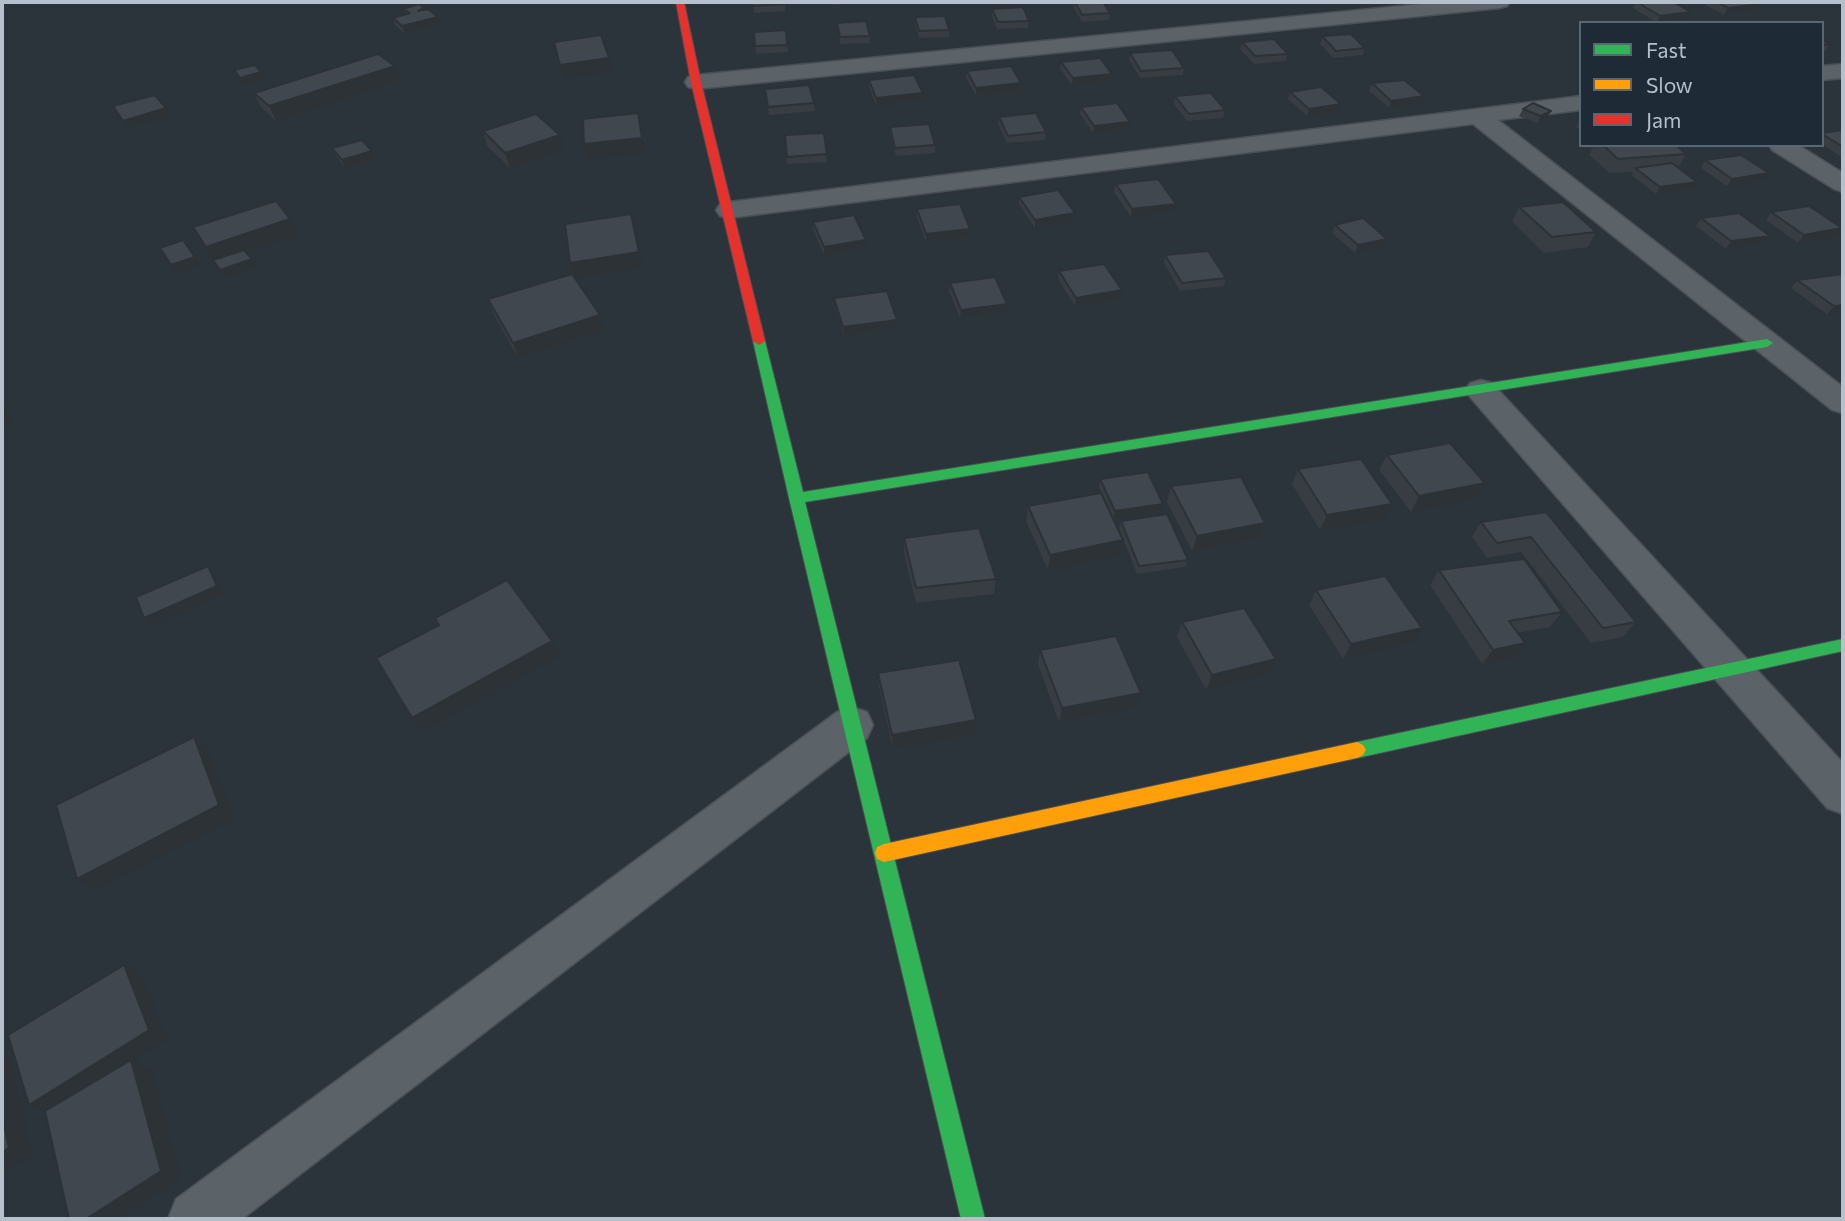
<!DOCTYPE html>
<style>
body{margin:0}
#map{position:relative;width:1845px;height:1221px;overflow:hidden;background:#2b333b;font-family:Commissioner,sans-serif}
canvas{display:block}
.frame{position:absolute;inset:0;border:4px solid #b5c0cb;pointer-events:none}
.legend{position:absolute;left:1579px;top:21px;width:245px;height:126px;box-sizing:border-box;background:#1e2a35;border:2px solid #5a6671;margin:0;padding:9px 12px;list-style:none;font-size:21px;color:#b5c0cb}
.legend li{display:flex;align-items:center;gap:14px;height:35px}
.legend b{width:35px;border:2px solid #5a6671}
</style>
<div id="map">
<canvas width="1845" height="1221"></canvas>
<div class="frame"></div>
<ul class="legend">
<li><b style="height:9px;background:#30b455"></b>Fast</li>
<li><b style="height:9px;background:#ff9f0a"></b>Slow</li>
<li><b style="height:9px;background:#e5322d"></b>Jam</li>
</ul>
</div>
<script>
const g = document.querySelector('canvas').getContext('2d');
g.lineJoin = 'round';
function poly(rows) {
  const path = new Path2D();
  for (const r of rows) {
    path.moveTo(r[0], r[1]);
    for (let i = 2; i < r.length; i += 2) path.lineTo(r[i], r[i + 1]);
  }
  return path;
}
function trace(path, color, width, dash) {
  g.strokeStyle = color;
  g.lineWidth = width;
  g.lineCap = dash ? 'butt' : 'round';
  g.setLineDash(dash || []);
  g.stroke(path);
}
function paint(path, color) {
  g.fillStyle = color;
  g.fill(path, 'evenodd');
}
const street = poly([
 [1442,2,1510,2,1507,6,1500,8,696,89,688,87,685,82,688,77,696,75,1442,2],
 [1843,64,1843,78,1822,80,1822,66,1843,64],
 [1581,96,1581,110,1498,120,1843,387,1843,413,1832,410,1473,124,729,218,720,216,716,210,720,204,729,202,1581,96],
 [1769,145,1798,145,1843,173,1843,192,1834,189,1772,150,1769,145],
 [1481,380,1492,383,1843,763,1843,814,1827,808,1470,397,1465,390,1470,383,1481,380],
 [852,707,867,712,873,725,867,738,242,1219,168,1219,176,1199,837,712,852,707]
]);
const fast = poly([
 [759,337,765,341,803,492,1767,339,1773,343,1767,347,805,502,985,1219,961,1219,789,498,753,341,759,337],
 [1843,639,1843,651,1357,758,1351,755,1348,750,1351,745,1357,742,1843,639]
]);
const slow = poly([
 [1357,742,1363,745,1366,750,1363,755,1357,758,884,862,877,859,875,853,877,847,884,844,1357,742]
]);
const jam = poly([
 [676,2,684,2,701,82,765,341,759,345,753,341,691,82,676,2]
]);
const wall = poly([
 [753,2,785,2,785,11,754,13],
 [833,2,864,2,864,3,833,5],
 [1075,2,1110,13,1109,20,1082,22,1074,8],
 [1636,2,1691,12,1687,19,1657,23,1633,8],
 [1700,2,1755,2,1756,11,1724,15],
 [424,8,440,24,404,33,395,25,393,18,406,14,403,9],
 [992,9,1029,21,1028,28,997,29,992,16],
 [915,17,949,30,949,37,919,38,915,24],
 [837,23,870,36,870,43,840,44],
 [786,30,788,52,756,54,754,32],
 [1322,36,1365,48,1363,55,1333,58,1320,44],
 [1822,40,1830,44,1825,51,1822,51],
 [1242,42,1288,54,1286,61,1254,64,1240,49],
 [1130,53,1184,68,1183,75,1140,78,1129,60],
 [1061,62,1112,74,1111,81,1072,85,1060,69],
 [967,71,1021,91,976,95,966,78],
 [400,80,276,121,261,107,254,93],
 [869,80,923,100,876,105,869,87],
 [1372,83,1421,104,1389,108,1369,91],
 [765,89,814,103,815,111,769,115],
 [1290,92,1341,104,1339,112,1307,116,1288,99],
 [1175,96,1225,110,1223,118,1187,121,1174,104],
 [1081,107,1129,129,1093,133,1080,114],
 [1523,109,1547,118,1537,123,1519,116],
 [999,117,1046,132,1045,140,1007,143,998,124],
 [1580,119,1581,119,1581,130,1576,127],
 [890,127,935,145,935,153,896,156,890,134],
 [1843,130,1843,158,1822,144,1822,133],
 [483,131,564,150,510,168,487,146],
 [824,133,827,162,787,164,785,135],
 [1594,145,1676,145,1686,154,1678,168,1693,189,1656,194,1631,175,1633,172,1610,173,1589,155],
 [332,148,372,151,375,159,345,168,336,156],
 [1705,160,1764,181,1727,186,1701,168],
 [1116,184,1174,211,1131,217,1114,192],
 [1019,197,1075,213,1074,221,1035,228,1019,204],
 [1519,207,1596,232,1588,247,1544,253,1512,222],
 [917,209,970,237,926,242,917,217],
 [1771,212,1836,236,1798,243,1766,220],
 [1701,218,1770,236,1764,244,1726,249,1696,226],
 [813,222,866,240,866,248,824,255,813,229],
 [1335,225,1387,239,1384,246,1355,253,1332,233],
 [1165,255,1226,278,1224,286,1180,291,1164,263],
 [570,263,643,267,575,278,604,331,518,358,494,315,488,299,574,277],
 [1059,271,1121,298,1075,306,1058,279],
 [1843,274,1843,312,1827,314,1791,288,1797,280],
 [950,283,1007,304,1007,312,960,318,949,291],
 [834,298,897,328,844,335,835,306],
 [1387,455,1476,498,1411,512,1379,470],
 [1298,469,1384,520,1320,530,1292,484],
 [1100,479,1163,504,1161,511,1113,519,1099,487],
 [1171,486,1265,523,1260,538,1192,551,1167,502],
 [1028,506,1123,540,1119,556,1048,570,1026,521],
 [1546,512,1636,622,1623,637,1591,643,1521,552,1487,558,1472,537,1481,522],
 [1121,521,1188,560,1185,567,1137,574,1119,528],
 [904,538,996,579,994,594,916,603,904,553],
 [1439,570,1562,612,1550,627,1517,633,1514,658,1482,664,1430,585],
 [1316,590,1413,643,1343,659,1309,605],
 [1182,622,1276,659,1270,674,1206,690,1177,637],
 [1040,650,1137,707,1059,722,1038,664],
 [878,673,975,734,893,749,879,687]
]);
const shadedWall = poly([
 [1760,4,1756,11,1724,15,1728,8],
 [1691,12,1687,19,1657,23,1660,16],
 [438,17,440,24,404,33,402,26],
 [609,58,612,72,564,79,560,65],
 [395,66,400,80,276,121,269,106],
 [261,72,265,79,243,85,240,78],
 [1112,74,1111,81,1072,85,1073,78],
 [1021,83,1021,91,976,95,976,88],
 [923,93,923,100,876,105,876,98],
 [1424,96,1421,104,1389,108,1391,101],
 [1341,104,1339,112,1307,116,1309,109],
 [166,108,171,116,128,128,123,121],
 [1551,111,1547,118,1537,123,1541,116],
 [638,113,645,153,588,159,584,144],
 [1130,122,1129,129,1093,133,1094,126],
 [560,135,564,150,510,168,505,153],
 [372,151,375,159,345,168,342,160],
 [1769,173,1764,181,1727,186,1732,179],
 [1697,182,1693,189,1656,194,1660,187],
 [1176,204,1174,211,1131,217,1132,209],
 [1075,213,1074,221,1035,228,1035,220],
 [631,214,643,267,575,278,570,263],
 [290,219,298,235,215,262,206,247],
 [1842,228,1836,236,1798,243,1804,235],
 [970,229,970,237,926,242,926,234],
 [1770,236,1764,244,1726,249,1731,241],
 [1387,239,1384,246,1355,253,1358,245],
 [866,240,866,248,824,255,824,247],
 [195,257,199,265,176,273,171,265],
 [252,259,257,267,224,278,220,270],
 [1122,290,1121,298,1075,306,1076,298],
 [1007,304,1007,312,960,318,961,310],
 [1843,305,1843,312,1827,314,1834,306],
 [600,315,604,331,518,358,513,343],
 [897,320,897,328,844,335,843,327],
 [2,401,14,424,2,429],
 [1485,483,1476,498,1411,512,1419,496],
 [1163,504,1161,511,1113,519,1115,511],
 [1392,504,1384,520,1320,530,1327,515],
 [1265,523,1260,538,1192,551,1197,536],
 [1123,540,1119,556,1048,570,1050,555],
 [208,566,214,574,223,593,152,626,144,618],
 [1422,628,1413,643,1343,659,1351,644],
 [552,641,559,656,422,732,412,718],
 [1525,643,1514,658,1482,664,1493,650],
 [1276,659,1270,674,1206,690,1212,675],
 [1141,693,1137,707,1059,722,1062,708],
 [976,720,975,734,893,749,892,735],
 [194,737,208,751,234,818,95,891,77,879],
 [124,965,142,976,167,1040,134,1061,151,1069,181,1178,117,1219,86,1219,51,1114,29,1105],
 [2,1054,10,1057,32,1155,2,1174]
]);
const building = poly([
 [753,2,785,2,785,4,753,6,753,2],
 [1075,2,1103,2,1110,13,1082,15,1075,2],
 [1637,2,1673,2,1691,12,1660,16,1637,2],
 [1717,2,1755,2,1760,4,1728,8,1717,2],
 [419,4,424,8,418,11,428,9,438,17,402,26,393,18,410,13,403,9,419,4],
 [1023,7,1029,21,998,22,992,9,1023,7],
 [945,16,949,30,919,31,915,17,945,16],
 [866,21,870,36,840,37,837,23,866,21],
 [786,30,787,45,755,46,754,32,786,30],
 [1351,34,1365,48,1336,51,1322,36,1351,34],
 [601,35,609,58,560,65,554,42,601,35],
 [1274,39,1288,54,1255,56,1242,42,1274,39],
 [1822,40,1830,44,1822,45,1822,40],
 [1172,50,1184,68,1141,71,1130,53,1172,50],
 [378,54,395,66,269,106,254,93,378,54],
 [1100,58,1112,74,1073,78,1061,62,1100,58],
 [255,65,261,72,240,78,234,70,255,65],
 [1011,66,1021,83,976,88,967,71,1011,66],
 [914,75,923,93,876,98,869,80,914,75],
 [1404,80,1424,96,1391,101,1372,83,1404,80],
 [809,85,814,103,768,107,765,89,809,85],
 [1321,87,1341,104,1309,109,1290,92,1321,87],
 [1211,93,1225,110,1189,114,1175,96,1211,93],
 [155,95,166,108,123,121,113,106,155,95],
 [1117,103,1130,122,1094,126,1081,107,1117,103],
 [1533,103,1551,111,1541,116,1523,109,1533,103],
 [638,113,642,138,584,144,583,119,638,113],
 [1036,113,1046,132,1008,136,999,117,1036,113],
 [536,114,560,135,505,153,483,131,536,114],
 [929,124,935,145,895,148,890,127,929,124],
 [1843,130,1843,147,1822,134,1822,133,1843,130],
 [824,133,827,154,787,157,785,135,824,133],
 [362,140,372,151,342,160,332,148,362,140],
 [1603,145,1676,145,1686,154,1618,159,1603,145],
 [1741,155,1769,173,1732,179,1705,160,1741,155],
 [1672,163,1697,182,1660,187,1635,168,1672,163],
 [1158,179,1176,204,1132,209,1116,184,1158,179],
 [1058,190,1075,213,1035,220,1019,197,1058,190],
 [276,201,290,219,206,247,193,227,276,201],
 [1563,202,1596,232,1552,237,1519,207,1563,202],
 [960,204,970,229,926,234,917,209,960,204],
 [1809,206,1842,228,1804,235,1771,212,1809,206],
 [1739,213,1770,236,1731,241,1701,218,1739,213],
 [631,214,639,252,570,263,565,224,631,214],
 [854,215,866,240,824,247,813,222,854,215],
 [1363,218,1387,239,1358,245,1335,225,1363,218],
 [183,240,195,257,171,265,160,248,183,240],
 [244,250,252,259,220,270,213,260,244,250],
 [1208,251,1226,278,1182,283,1165,255,1208,251],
 [1104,264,1122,290,1076,298,1059,271,1104,264],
 [572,274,600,315,513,343,488,299,572,274],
 [1843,274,1843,305,1834,306,1797,280,1843,274],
 [995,277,1007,304,961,310,950,283,995,277],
 [887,291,897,320,843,327,834,298,887,291],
 [1450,443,1485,483,1419,496,1387,455,1450,443],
 [1361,459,1392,504,1327,515,1298,469,1361,459],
 [1148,472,1163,504,1115,511,1100,479,1148,472],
 [1241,477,1265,523,1197,536,1171,486,1241,477],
 [1101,493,1123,540,1050,555,1028,506,1101,493],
 [1546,512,1636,622,1603,628,1531,537,1497,543,1481,522,1546,512],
 [1167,514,1188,560,1139,566,1121,521,1167,514],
 [979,528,996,579,916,588,904,538,979,528],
 [1524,559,1562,612,1509,621,1525,643,1493,650,1439,570,1524,559],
 [208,566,217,586,144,618,136,597,208,566],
 [1385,576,1422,628,1351,644,1316,590,1385,576],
 [507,580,552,641,412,718,376,658,439,625,435,618,507,580],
 [1244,608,1276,659,1212,675,1182,622,1244,608],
 [1116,636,1141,693,1062,708,1040,650,1116,636],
 [959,660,976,720,892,735,878,673,959,660],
 [194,737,219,805,77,879,56,805,194,737],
 [124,965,149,1030,29,1105,8,1035,124,965],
 [131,1060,161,1171,86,1219,69,1219,45,1111,131,1060],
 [2,1115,9,1148,2,1152,2,1115]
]);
trace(street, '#494f55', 3);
trace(fast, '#494f55', 2);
trace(slow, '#494f55', 2);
trace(jam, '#494f55', 2);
paint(street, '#5b6268');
paint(fast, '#30b455');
paint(slow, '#ff9f0a');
paint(jam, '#e5322d');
paint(wall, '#373d43');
paint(shadedWall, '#2d3237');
paint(building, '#40474e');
trace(building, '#2d3237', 2);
</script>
